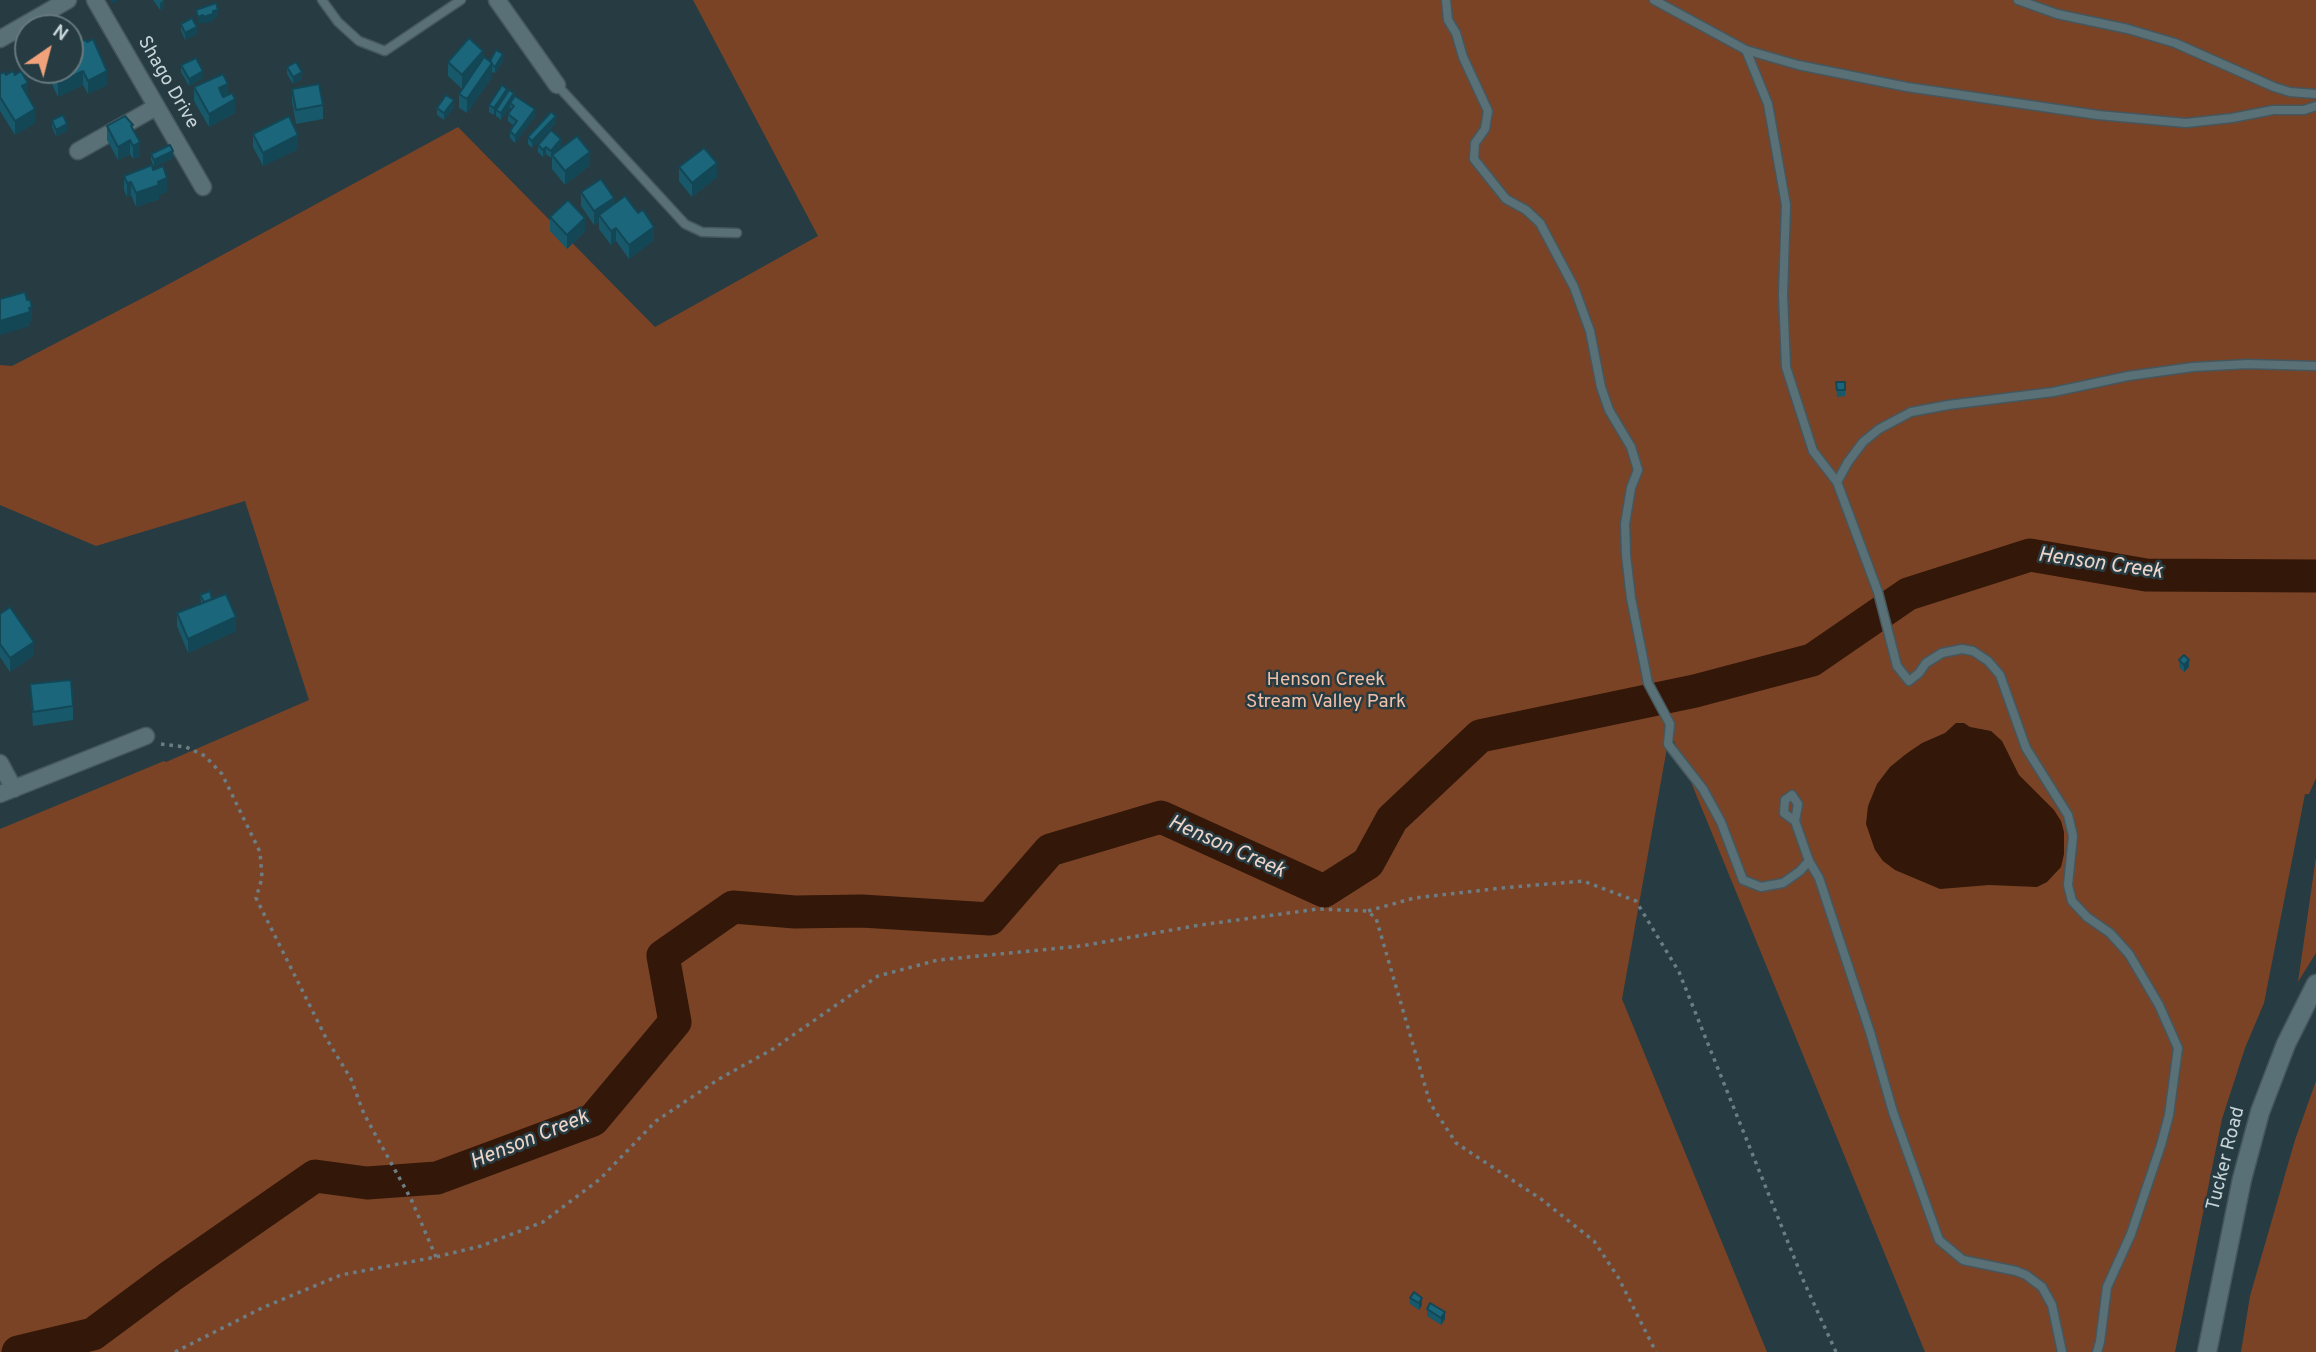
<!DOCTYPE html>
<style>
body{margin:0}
#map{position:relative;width:2316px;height:1352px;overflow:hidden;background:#263b42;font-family:Overpass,sans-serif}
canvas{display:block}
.north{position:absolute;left:14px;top:14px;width:70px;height:70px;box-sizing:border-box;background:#263b42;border:2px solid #66787e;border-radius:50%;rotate:35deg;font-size:19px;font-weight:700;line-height:28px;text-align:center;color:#c7d4d8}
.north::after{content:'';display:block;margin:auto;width:24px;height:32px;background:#f1a27b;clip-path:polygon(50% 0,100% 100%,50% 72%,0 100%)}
</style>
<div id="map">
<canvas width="2316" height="1352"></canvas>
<div class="north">N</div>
</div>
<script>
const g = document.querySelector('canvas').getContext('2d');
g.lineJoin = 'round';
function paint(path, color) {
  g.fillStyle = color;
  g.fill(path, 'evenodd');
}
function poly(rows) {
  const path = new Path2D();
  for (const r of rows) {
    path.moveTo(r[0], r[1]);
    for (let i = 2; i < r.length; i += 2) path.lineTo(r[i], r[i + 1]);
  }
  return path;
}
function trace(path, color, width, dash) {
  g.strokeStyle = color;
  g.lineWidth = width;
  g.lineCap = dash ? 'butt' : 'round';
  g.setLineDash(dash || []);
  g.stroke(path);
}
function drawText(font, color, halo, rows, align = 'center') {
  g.font = font + ' Overpass,sans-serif';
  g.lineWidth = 5;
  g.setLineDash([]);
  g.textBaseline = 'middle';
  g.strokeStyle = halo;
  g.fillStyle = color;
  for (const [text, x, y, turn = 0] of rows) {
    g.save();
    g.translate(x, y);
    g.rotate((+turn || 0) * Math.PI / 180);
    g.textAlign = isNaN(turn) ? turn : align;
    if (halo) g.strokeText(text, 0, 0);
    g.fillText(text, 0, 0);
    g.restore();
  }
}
const green = poly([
 [693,0,2316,0,2316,778,2309,794,2305,794,2264,1003,2245,1048,2222,1119,2175,1352,1925,1352,1670,731,1622,999,1767,1352,0,1352,0,829,164,761,166,762,309,700,245,501,96,546,0,505,0,365,12,366,156,291,458,127,655,327,818,236],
 [2316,857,2316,953,2298,982],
 [2316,1081,2316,1352,2241,1352,2250,1296,2295,1140]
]);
const water = poly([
 [1956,723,1964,723,1970,727,1991,731,2002,741,2019,775,2054,810,2061,821,2064,832,2064,854,2061,867,2047,882,2037,887,1989,885,1940,889,1895,870,1883,861,1875,850,1866,824,1868,806,1877,784,1890,767,1906,754,1922,743,1945,733]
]);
const river = poly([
 [18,1352,93,1334,171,1276,315,1176,367,1183,437,1178,593,1120,675,1022,663,956,733,907,795,912,862,911,990,919,1050,850,1161,817,1324,891,1368,863,1392,819,1480,736,1695,691,1812,660,1908,594,2030,555,2146,575,2316,576]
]);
const path = poly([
 [161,744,186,747,205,756,222,774,260,852,262,878,256,898,326,1038,351,1079,364,1114,411,1199,436,1257],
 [1368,911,1414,898,1502,888,1583,881,1636,901,1679,972,1804,1282,1836,1352],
 [175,1352,264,1307,341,1275,436,1257,481,1246,543,1222,600,1179,656,1121,719,1079,773,1049,878,976,938,960,1081,946,1200,925,1318,909,1367,911,1376,918,1430,1103,1456,1143,1541,1199,1594,1241,1618,1277,1656,1352]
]);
const service = poly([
 [322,0,338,22,359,41,385,51,461,0],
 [1446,0,1448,20,1456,33,1463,57,1488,111,1485,129,1475,143,1474,159,1506,199,1526,210,1540,223,1574,287,1590,331,1601,387,1609,410,1631,447,1638,470,1631,488,1625,524,1626,555,1631,598,1648,683,1670,724,1668,744,1703,789,1721,822,1743,880,1761,887,1783,883,1800,871,1809,861],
 [1654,0,1746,50,1798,65,1907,87,2098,115,2186,123,2232,118,2273,110,2304,110,2316,106],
 [2018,0,2057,14,2128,29,2175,43,2274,87,2290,92,2316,94],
 [1746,50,1768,104,1786,205,1783,295,1786,367,1813,451,1837,482],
 [557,85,685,224,702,232,737,233],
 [1795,821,1784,813,1785,800,1792,795,1798,804,1795,821,1809,861,1819,878,1870,1032,1893,1112,1939,1240,1963,1260,2016,1271,2026,1275,2042,1287,2052,1305,2062,1352],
 [2097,1352,2100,1342,2107,1287,2131,1234,2161,1145,2169,1115,2178,1048,2159,1005,2129,954,2110,933,2087,917,2072,901,2068,885,2073,836,2068,815,2026,748,2000,675,1988,661,1973,651,1962,649,1942,653,1926,663,1919,673,1909,681,1897,666,1878,592,1837,482,1848,462,1863,442,1879,429,1911,412,1948,405,2053,392,2128,376,2193,367,2248,364,2316,366]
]);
const minor = poly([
 [95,0,203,187],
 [497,0,557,85],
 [0,39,68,0],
 [78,151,156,107],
 [0,763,14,789],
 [0,794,146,736]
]);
const tertiary = poly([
 [2207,1352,2242,1179,2260,1112,2286,1044,2316,984]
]);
const wall = poly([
 [153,0,164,0,164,7,160,10],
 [181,24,197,34,185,40,181,31],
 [73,49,107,85,88,94,83,85,58,97,46,72,46,70,70,70],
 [483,58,490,61,503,61,495,73,492,72,492,77,467,113,459,108,459,94,462,89,448,76,448,62],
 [181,65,203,78,189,86,181,72],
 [287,67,302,79,293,84,287,74],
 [0,74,6,75,28,97,35,123,15,135,0,111],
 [194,87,228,95,235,113,209,127,194,101],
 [292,89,323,105,323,119,296,124,292,102],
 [514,97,535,116,515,143,510,138,510,131,514,126,508,121,508,114,511,110,510,107,501,120,496,116,496,113,494,115,489,112,489,105],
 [454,107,444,120,437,115,437,108],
 [52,120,67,131,56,136,52,127],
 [556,123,532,148,528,144,528,137],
 [107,126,133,129,140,156,133,159,130,154,118,160,107,140],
 [253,134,298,149,263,166,253,147],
 [538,145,561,146,553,154,590,165,565,185,552,169,552,156,551,158,546,154,543,157,538,152],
 [151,154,173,158,154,167,151,160],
 [679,167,717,177,692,197,679,181],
 [153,170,167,192,159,195,159,199,136,207,131,195,127,197,124,190,124,176],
 [581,192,614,204,654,240,629,259,616,241,611,245,599,229,599,222,594,225,581,206],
 [550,217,585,231,567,249,550,231],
 [1836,382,1845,382,1845,396,1837,397],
 [200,595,212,599,236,631,188,653,177,626,177,613,201,603],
 [0,614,34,655,10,672,0,657],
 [2179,660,2189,667,2184,672,2179,667],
 [30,684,73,706,73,720,33,726],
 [1410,1298,1422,1305,1419,1310,1410,1304],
 [1427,1309,1445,1319,1441,1325,1427,1316]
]);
const shadedWall = poly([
 [111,0,119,0,111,4],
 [164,0,164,7,160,10,160,3],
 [218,10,218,17,213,18,213,21,203,24,203,17,213,11],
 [203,15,203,22,198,24,198,17],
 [197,27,197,34,185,40,185,33],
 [483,51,483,65,462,89,462,75],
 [503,54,503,61,495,73,495,67],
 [492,63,492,77,467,113,467,99],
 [83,71,83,85,58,97,58,83],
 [107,71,107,85,88,94,88,81],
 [203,71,203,78,189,86,189,79],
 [302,72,302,79,293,84,293,77],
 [28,83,28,97,22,86],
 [228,84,228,98,219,102,219,88],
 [507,89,507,96,496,110,496,113,494,115,494,108],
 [514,93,514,100,510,103,510,107,501,120,501,113],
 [235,99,235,113,209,127,209,114],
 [454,100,454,107,444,120,444,113],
 [35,109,35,123,15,135,15,121],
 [535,109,535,116,515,143,515,136],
 [556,116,556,123,532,148,532,141],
 [67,124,67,131,56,136,56,130],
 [298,135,298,149,263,166,263,153],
 [561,139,561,146,551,158,551,151],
 [130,140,130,154,118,160,118,147],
 [140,142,140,156,133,159,133,146],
 [546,147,546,154,543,157,543,150],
 [173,151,173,158,154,167,154,160],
 [590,152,590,165,565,185,565,171],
 [717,163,717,177,692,197,692,183],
 [167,178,167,192,159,195,159,199,136,207,136,193,158,182],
 [131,182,131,195,127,197,127,183],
 [614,198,614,212,599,215,599,222,594,225,594,211],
 [585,218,585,231,567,249,567,235],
 [654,227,654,240,629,259,629,245],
 [616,228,616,241,611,245,611,231],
 [32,307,32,321,30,321,30,326,0,335,0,321],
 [236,617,236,631,188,653,188,639],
 [34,642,34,655,10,672,10,658],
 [2189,660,2189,667,2184,672,2184,665],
 [1422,1298,1422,1305,1419,1310,1419,1303],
 [1445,1312,1445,1319,1441,1325,1441,1318]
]);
const building = poly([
 [216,3,218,10,213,11,213,14,203,17,203,15,198,17,196,10,216,3],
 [192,18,197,27,185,33,181,24,192,18],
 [469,38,483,51,462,75,448,62,469,38],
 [93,39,107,71,88,81,83,71,58,83,51,70,70,70,70,48,72,47,73,49,78,46,79,41,86,40,87,42,93,39],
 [496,50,503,54,495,67,491,64,492,63,490,61,496,50],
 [484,57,492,63,467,99,459,94,484,57],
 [196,58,203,71,189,79,181,65,196,58],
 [296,62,302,72,293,77,287,67,296,62],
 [13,71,15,75,21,71,28,83,22,86,35,109,15,121,0,97,0,74,4,72,6,75,13,71],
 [223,74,228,84,219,88,223,97,232,93,235,99,209,114,194,87,223,74],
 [319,84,323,105,296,110,292,89,319,84],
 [502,85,507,89,494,108,489,105,502,85],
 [509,90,514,93,501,113,496,110,509,90],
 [446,95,454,100,444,113,437,108,446,95],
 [515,96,535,109,515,136,510,131,517,121,508,114,514,106,510,103,515,96],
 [551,112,556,116,532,141,528,137,551,112],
 [63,115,67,124,56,130,52,120,63,115],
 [125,116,133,125,131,126,140,142,133,146,130,140,118,147,107,126,125,116],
 [289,116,298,135,263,153,253,134,289,116],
 [551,130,561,139,551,151,546,147,543,150,538,145,551,130],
 [577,136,590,152,565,171,552,155,577,136],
 [170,145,173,151,154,160,151,154,170,145],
 [704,148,717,163,692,183,679,167,704,148],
 [152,165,153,170,163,166,167,178,158,182,159,185,136,193,131,182,127,183,124,176,152,165],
 [601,179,614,198,594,211,581,192,601,179],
 [625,196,638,213,643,210,654,227,629,245,616,228,611,231,599,215,625,196],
 [568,200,585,218,567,235,550,217,568,200],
 [25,292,27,300,30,300,32,307,29,308,30,312,0,321,0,299,25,292],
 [1836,382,1845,382,1845,390,1837,390,1836,382],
 [210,591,212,599,204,602,200,595,210,591],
 [226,594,236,617,188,639,177,613,226,594],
 [10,607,34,642,10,658,0,644,0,614,10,607],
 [2184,655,2189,660,2184,665,2179,660,2184,655],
 [71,680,73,706,33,712,30,684,71,680],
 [1414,1292,1422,1298,1419,1303,1410,1298,1414,1292],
 [1430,1303,1445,1312,1441,1318,1427,1309,1430,1303]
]);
const streetNames = [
 ["Shago Drive",167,83,60],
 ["Tucker Road",2227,1159,-76]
];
const parkNames = [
 ["Henson Creek",1326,681],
 ["Stream Valley Park",1326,703]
];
const waterNames = [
 ["Henson Creek",2100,565,8],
 ["Henson Creek",1226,848,24],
 ["Henson Creek",530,1141,-22]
];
paint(green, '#7b4326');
paint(water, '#331708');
trace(river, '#331708', 33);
trace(service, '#45575d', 11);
trace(minor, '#45575d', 19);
trace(tertiary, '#45575d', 21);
trace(path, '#6c7d83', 3.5, [3.5, 5]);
trace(service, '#597077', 8);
trace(minor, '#597077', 16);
trace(tertiary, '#597077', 18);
paint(wall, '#17586a');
paint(shadedWall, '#134756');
paint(building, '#1b667b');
trace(building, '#134756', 2);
drawText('19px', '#c7d4d8', '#263b42', streetNames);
drawText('19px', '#f0c0a9', '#263b42', parkNames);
drawText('italic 21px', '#eed5c9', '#263b42', waterNames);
</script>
